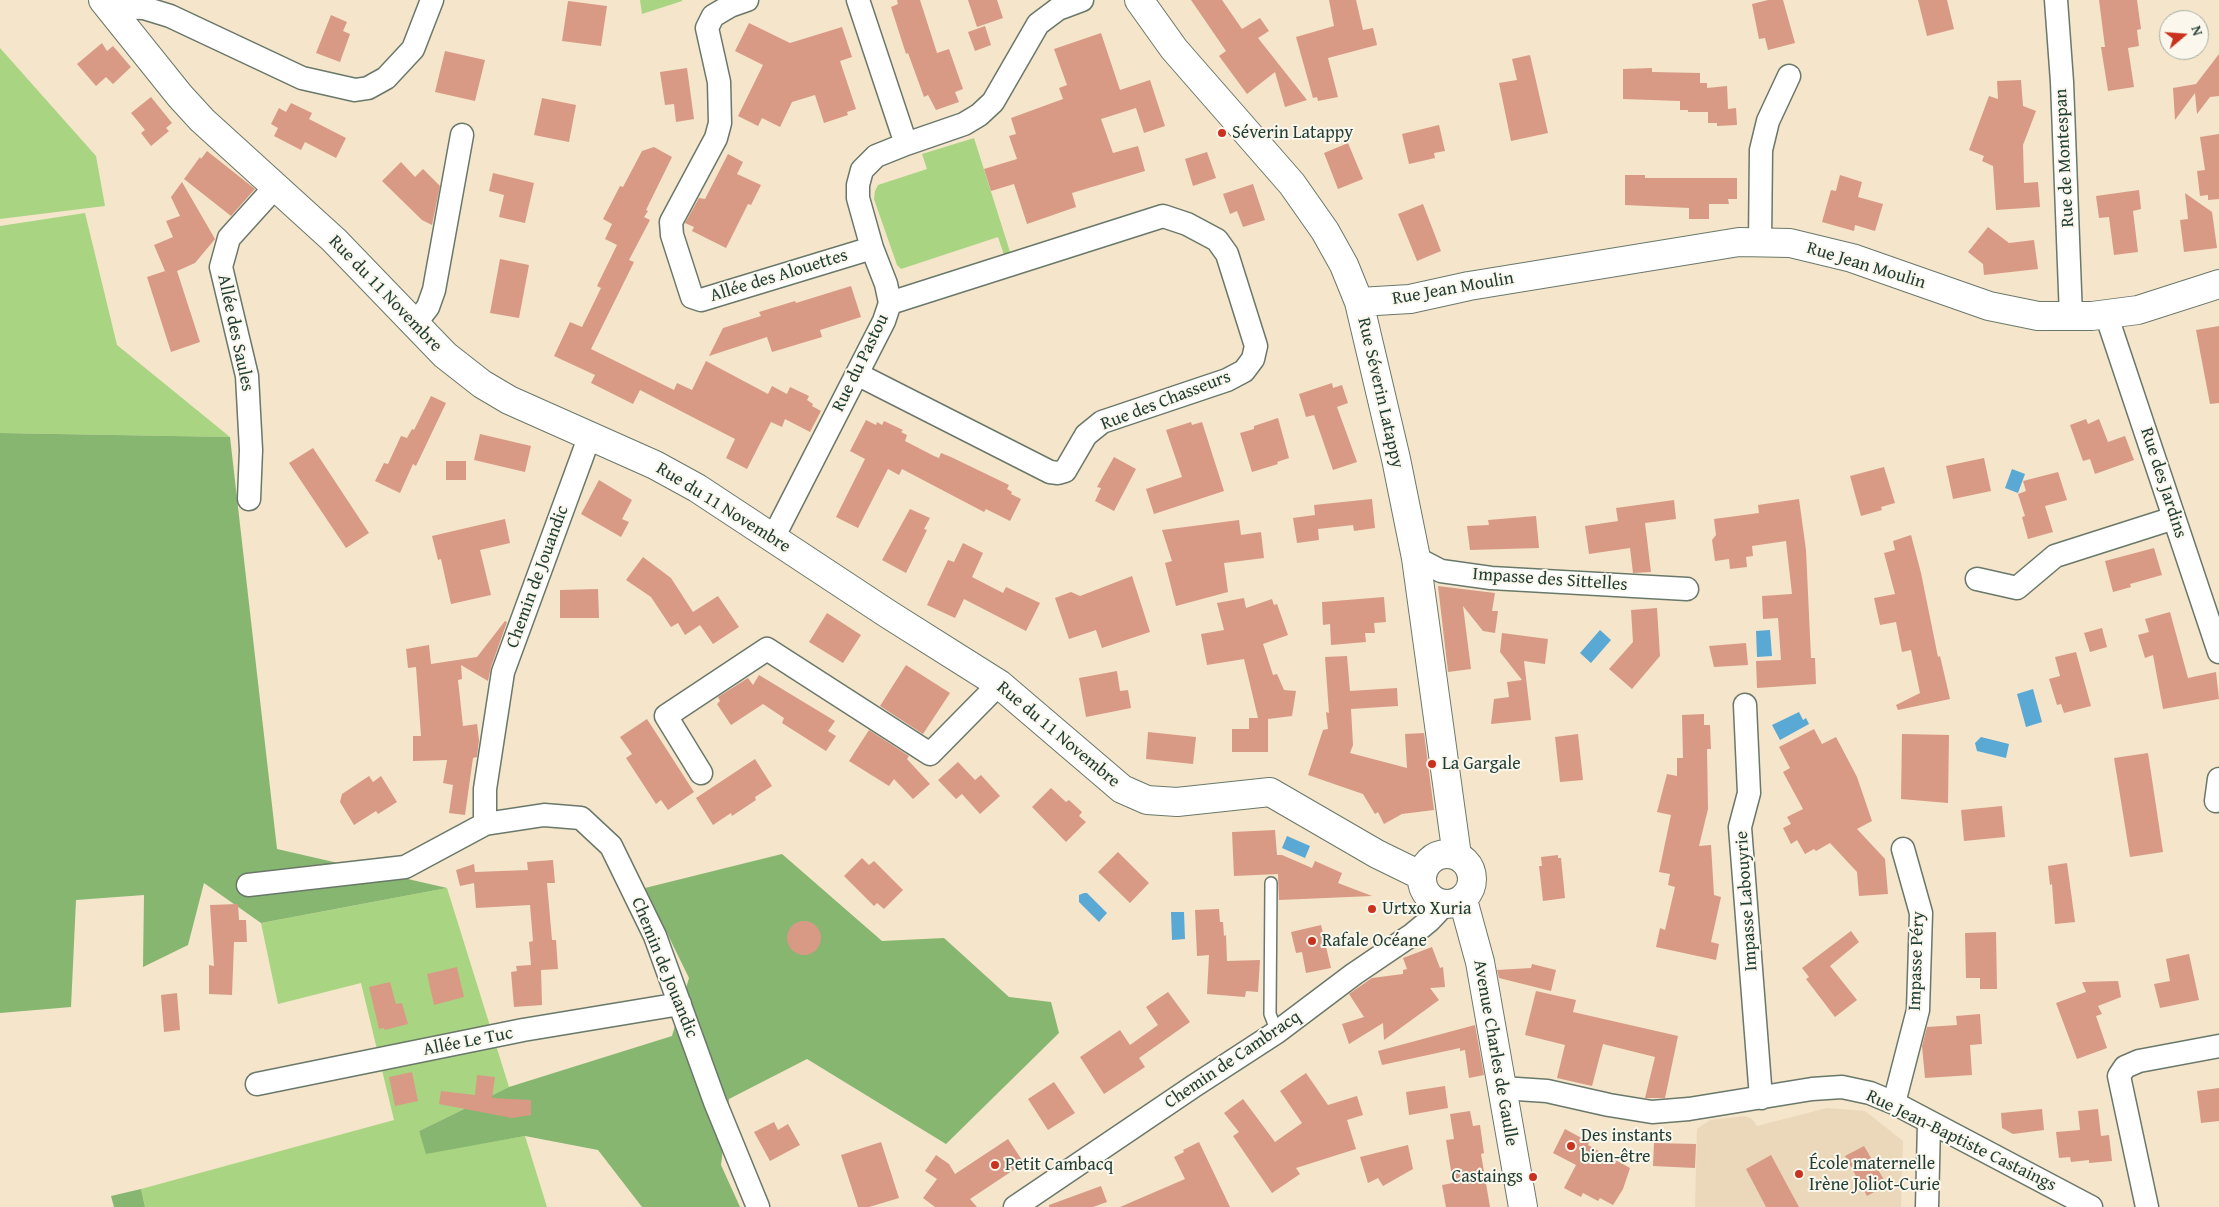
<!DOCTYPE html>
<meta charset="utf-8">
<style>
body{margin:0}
#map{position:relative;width:2219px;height:1207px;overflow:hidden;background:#f4e5cb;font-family:"Gentium Book Plus",serif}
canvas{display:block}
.north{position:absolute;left:2159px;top:10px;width:50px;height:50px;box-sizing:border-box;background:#fbf7ec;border:1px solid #a3ada2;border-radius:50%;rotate:72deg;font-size:14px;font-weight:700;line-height:20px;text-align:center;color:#1f3d34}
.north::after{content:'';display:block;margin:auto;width:18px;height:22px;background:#c8321e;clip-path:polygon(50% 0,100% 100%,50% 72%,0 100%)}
</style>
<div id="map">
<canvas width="2219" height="1207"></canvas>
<div class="north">N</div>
</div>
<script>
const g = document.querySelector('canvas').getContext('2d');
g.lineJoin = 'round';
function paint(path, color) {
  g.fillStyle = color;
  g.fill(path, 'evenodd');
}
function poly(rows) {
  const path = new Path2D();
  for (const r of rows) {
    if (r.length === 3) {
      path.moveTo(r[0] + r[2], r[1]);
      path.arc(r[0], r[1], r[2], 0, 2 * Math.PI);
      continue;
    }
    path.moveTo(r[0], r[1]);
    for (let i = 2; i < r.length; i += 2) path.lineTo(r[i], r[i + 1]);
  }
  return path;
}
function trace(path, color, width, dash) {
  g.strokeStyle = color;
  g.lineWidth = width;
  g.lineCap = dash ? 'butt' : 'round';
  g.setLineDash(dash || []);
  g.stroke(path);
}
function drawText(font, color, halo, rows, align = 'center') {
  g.font = font + ' "Gentium Book Plus",serif';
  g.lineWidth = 4;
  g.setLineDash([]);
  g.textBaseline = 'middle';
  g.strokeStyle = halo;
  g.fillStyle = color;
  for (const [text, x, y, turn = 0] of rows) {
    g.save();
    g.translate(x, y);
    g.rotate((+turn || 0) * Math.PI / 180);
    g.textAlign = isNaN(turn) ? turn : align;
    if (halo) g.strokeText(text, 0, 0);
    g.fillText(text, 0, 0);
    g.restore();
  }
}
const built = poly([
 [1827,1108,1865,1111,1903,1141,1901,1207,1695,1207,1697,1129,1710,1120,1745,1116,1752,1119,1757,1126]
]);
const green = poly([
 [640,0,682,0,682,1,642,14],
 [0,48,96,156,105,206,0,219],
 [974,138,1011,255,1005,258,998,237,901,269,897,265,874,199,875,191,878,185,927,169,922,154],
 [85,213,117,345,230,437,0,433,0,226],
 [447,888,509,1087,419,1131,427,1153,525,1136,547,1207,145,1207,141,1189,394,1120,361,983,278,1004,261,923]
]);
const forest = poly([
 [0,433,230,437,277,849,447,888,261,923,204,883,188,945,143,967,144,895,76,900,71,1007,0,1013],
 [782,854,882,941,944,938,1009,997,1051,1002,1059,1033,946,1144,807,1059,729,1099,721,1165,740,1207,642,1207,598,1150,525,1136,426,1154,419,1131,509,1087,672,1036,689,978,645,888],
 [141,1189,145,1207,114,1207,111,1196]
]);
const water = poly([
 [2012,469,2025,474,2018,493,2005,488],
 [1600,630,1611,640,1591,663,1580,653],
 [1770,630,1772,656,1757,657,1756,631],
 [2033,689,2042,722,2026,727,2017,694],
 [1799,712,1803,720,1806,718,1809,724,1780,740,1772,725],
 [1981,737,2009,744,2006,758,1977,751,1975,743],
 [1287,836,1310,846,1305,858,1282,848],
 [1084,893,1087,893,1107,913,1099,922,1079,902,1079,895],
 [1184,912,1185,939,1172,940,1171,912]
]);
const building = poly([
 [897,0,920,0,937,53,949,49,963,89,955,92,959,102,936,110,928,95,924,97,908,53,906,54,891,7,898,4],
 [968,0,997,0,1003,18,977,27],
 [1191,0,1222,0,1242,29,1260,18,1269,31,1258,38,1307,100,1285,107,1275,72,1247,94,1219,56,1226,51],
 [1329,0,1356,0,1363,30,1373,28,1377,45,1328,58,1338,97,1318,101,1317,97,1313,98,1296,37,1334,26],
 [1768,0,1783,0,1795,43,1768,50,1765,38,1759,39,1752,4],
 [1918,0,1947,0,1954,29,1927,36],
 [2099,0,2137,0,2141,29,2137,30,2139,46,2128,48,2134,87,2108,91,2101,47,2105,47],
 [568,1,607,6,601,46,562,41],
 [331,15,347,22,343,31,350,34,340,62,316,53],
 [749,23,790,43,842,27,852,57,840,61,856,109,847,112,848,115,824,123,815,95,792,102,780,127,762,118,758,126,738,116,763,65,735,51],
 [985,26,991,45,975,51,968,32],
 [1101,33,1120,90,1150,80,1165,126,1144,133,1136,108,1101,119,1113,153,1138,146,1145,171,1072,193,1076,207,1027,224,1014,184,991,191,984,169,1017,159,1009,136,1016,134,1011,118,1063,99,1059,88,1067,85,1054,49],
 [102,43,107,51,113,46,131,67,113,84,106,77,96,86,77,64],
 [445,51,485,60,475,101,435,92],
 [2219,54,2219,96,2210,97,2197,114,2195,93,2175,120,2173,88,2196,84],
 [1530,55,1548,133,1511,141,1499,83,1517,80,1512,59],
 [687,68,694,119,676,122,674,104,665,105,660,72],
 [1652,68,1652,72,1700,73,1700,83,1707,83,1707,88,1727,86,1728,109,1736,108,1737,125,1717,126,1717,123,1708,123,1708,112,1688,112,1688,110,1680,110,1680,101,1623,99,1623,69],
 [2021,80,2023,106,2036,111,2023,145,2024,183,2038,182,2040,207,1996,210,1993,166,1982,161,1984,156,1969,150,1989,96,1998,99,1997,81],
 [151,97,172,123,166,128,169,131,151,146,141,133,145,130,131,113],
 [542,98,576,105,569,142,534,135],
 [291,103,312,113,309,119,346,138,336,158,305,142,301,150,274,136,278,128,271,124,279,108,286,112],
 [1439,125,1445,151,1434,153,1435,158,1409,164,1402,134],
 [2219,134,2219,199,2208,200,2208,195,2200,196,2197,171,2205,170,2200,137],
 [1348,143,1363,179,1338,189,1324,153],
 [654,147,672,157,646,210,648,211,644,217,650,220,629,260,634,262,591,349,674,390,677,383,692,390,706,361,768,394,772,386,787,394,790,387,809,396,807,400,813,404,812,406,821,411,810,432,785,419,782,427,771,422,747,469,726,458,735,439,640,390,633,404,591,383,595,375,554,356,570,322,582,327,601,288,597,286,617,245,605,239,612,224,603,219,620,186,623,187,642,151],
 [207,151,255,189,231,216,184,179,200,157,201,159],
 [1207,152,1216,178,1193,186,1185,159],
 [728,154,743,162,737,174,761,185,751,205,748,204,726,248,692,231,694,227,685,223,699,198,705,199],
 [401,162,415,177,423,169,440,186,432,225,422,220,382,181],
 [493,173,534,183,525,223,499,217,504,195,489,191],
 [1625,175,1645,175,1645,178,1737,178,1737,199,1728,199,1729,204,1709,204,1709,219,1689,219,1689,208,1625,205],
 [1840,175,1862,182,1858,197,1883,204,1875,231,1855,225,1854,231,1822,222,1831,190,1836,191],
 [182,182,215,239,195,263,177,271,200,342,171,352,147,277,165,271,154,245,173,237,166,221,180,216,171,197],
 [1253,184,1265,220,1243,227,1237,211,1230,214,1223,194],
 [2139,190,2141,209,2133,211,2138,252,2114,255,2109,217,2099,218,2096,196],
 [2185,193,2212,212,2217,248,2184,252,2180,220,2188,219],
 [1423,204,1441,251,1417,261,1398,214],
 [1988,227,2009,243,2034,240,2038,269,1984,275,1983,264,1968,252],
 [500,259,529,265,519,318,490,313],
 [851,286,861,317,820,330,822,337,772,352,767,337,709,356,723,328,761,316,759,312,795,301,796,303],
 [2219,326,2219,403,2210,404,2196,330],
 [1332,383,1333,388,1342,385,1348,403,1337,407,1357,462,1333,470,1314,415,1306,417,1299,394],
 [431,396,446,403,416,466,413,464,400,493,375,481,384,463,388,464,401,436,407,438,412,429,414,430],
 [1278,418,1289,458,1277,462,1278,464,1252,472,1240,433,1254,429,1254,426],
 [2086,419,2088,424,2099,419,2108,442,2125,436,2134,460,2095,474,2090,459,2083,461,2070,425],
 [866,420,876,425,877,422,882,425,884,421,903,430,901,432,907,435,905,441,934,456,939,458,941,453,951,457,1009,485,1007,489,1012,492,1011,494,1021,499,1010,521,986,509,984,512,902,469,899,475,888,469,858,528,836,517,865,459,850,451],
 [1191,422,1192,425,1202,422,1224,491,1154,514,1146,489,1182,477,1166,430],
 [480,434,531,446,525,472,474,460],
 [313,448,369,533,346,548,289,463],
 [1114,457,1136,469,1114,511,1095,501,1101,488,1097,487],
 [1984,458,1991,491,1953,499,1946,466],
 [446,461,466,461,466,480,446,480],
 [1884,467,1895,503,1881,507,1882,510,1861,516,1850,476],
 [2058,472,2067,500,2045,506,2053,532,2028,539,2022,517,2025,516,2018,494,2026,491,2023,481],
 [599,480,632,500,622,519,629,522,621,537,581,514],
 [1372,499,1375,528,1354,531,1353,525,1318,529,1319,540,1297,543,1293,518,1315,515,1314,505],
 [1799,499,1806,550,1811,658,1815,658,1816,684,1757,688,1756,661,1781,660,1778,618,1763,619,1762,596,1792,594,1786,541,1752,546,1753,556,1746,557,1747,567,1730,569,1729,559,1715,561,1712,540,1716,535,1714,519,1759,513,1758,505],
 [1674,500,1676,519,1645,523,1651,572,1633,573,1630,548,1589,554,1585,526,1618,521,1616,508],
 [910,509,930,518,924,529,927,530,906,573,882,560],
 [1536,516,1539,548,1470,550,1467,526,1489,525,1488,520],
 [505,519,510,543,480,550,491,595,451,604,441,559,438,560,432,536],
 [1239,520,1241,535,1261,532,1264,558,1224,563,1228,592,1176,606,1165,563,1172,561,1162,530],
 [1911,535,1921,573,1938,657,1940,656,1950,699,1898,710,1896,705,1920,693,1911,650,1902,652,1896,622,1880,625,1874,598,1895,594,1884,553,1895,550,1893,541],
 [963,543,983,553,972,577,1003,593,1006,587,1040,603,1026,631,964,599,955,618,927,605,948,560,954,562],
 [2154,548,2162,575,2130,584,2131,587,2113,592,2105,561],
 [643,557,671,578,693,612,718,596,739,627,713,644,700,625,685,635,678,623,671,627,651,597,626,580],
 [1132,576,1150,632,1102,648,1096,630,1069,639,1055,598,1071,592,1080,596],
 [1438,586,1495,593,1492,611,1498,611,1495,633,1483,631,1463,606,1471,669,1448,672],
 [598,589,599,618,560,618,560,590],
 [1384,597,1386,622,1374,623,1375,633,1365,633,1366,642,1331,645,1330,624,1323,625,1322,602],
 [1244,598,1246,608,1272,599,1274,605,1277,604,1288,635,1263,644,1273,675,1277,674,1284,690,1296,691,1292,716,1268,719,1268,752,1232,752,1232,729,1249,729,1249,718,1258,718,1244,659,1207,665,1201,634,1224,630,1217,603],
 [1657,608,1660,656,1632,689,1609,669,1633,642,1631,610],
 [2170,612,2188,678,2216,672,2219,699,2163,709,2153,655,2145,658,2138,635,2149,632,2145,619],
 [827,613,861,635,843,663,809,642],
 [505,621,507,622,491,667,488,681,461,665,462,679,458,680,463,726,477,724,479,740,477,757,473,758,465,815,449,813,453,785,443,783,447,760,413,761,413,736,421,736,416,667,408,668,406,649,429,645,431,664,477,657],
 [2102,628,2107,647,2090,652,2084,633],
 [1502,633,1548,639,1545,664,1524,661,1531,720,1491,724,1494,699,1509,697,1507,682,1522,680,1500,652],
 [1746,643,1748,665,1714,667,1709,646],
 [2076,652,2091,706,2064,713,2061,704,2057,705,2049,679,2060,676,2055,657],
 [1347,656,1350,691,1397,688,1398,706,1351,709,1353,745,1350,753,1407,768,1405,734,1424,733,1434,810,1402,814,1384,824,1378,812,1375,814,1363,794,1308,775,1323,730,1328,729,1326,712,1329,713,1325,657],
 [906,665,950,693,923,734,880,706],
 [1117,671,1120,691,1128,690,1131,708,1086,717,1079,678],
 [759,675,835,721,828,731,836,736,826,751,782,723,784,718,763,704,731,725,717,704,720,701,718,697,748,678,753,685],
 [1704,714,1704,725,1710,725,1711,749,1707,749,1708,809,1699,846,1711,845,1714,895,1721,897,1711,942,1719,944,1716,960,1656,947,1660,928,1665,930,1675,887,1668,885,1670,874,1659,872,1671,815,1657,812,1667,774,1677,776,1677,758,1683,758,1682,715],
 [647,719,694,792,668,810,661,800,656,804,626,758,632,754,620,737],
 [1814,729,1822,744,1836,737,1857,777,1872,821,1857,829,1885,859,1888,894,1859,896,1857,872,1830,843,1816,851,1814,849,1805,854,1797,840,1791,844,1783,828,1791,824,1787,817,1803,809,1783,772,1790,768,1779,747],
 [869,730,909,756,907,759,930,784,913,799,894,779,889,786,849,761],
 [1148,732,1196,737,1193,764,1146,759],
 [1578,734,1583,780,1560,782,1555,737],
 [1902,734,1949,735,1948,803,1901,799],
 [2148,753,2163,852,2130,857,2114,758],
 [755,759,772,786,755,797,756,800,732,816,731,813,713,825,696,798],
 [958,762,975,780,981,775,1000,796,980,814,962,794,956,799,938,780],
 [369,776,373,782,381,776,397,802,378,814,376,811,354,825,340,802,342,794],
 [1051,788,1066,802,1069,800,1082,812,1079,816,1086,822,1066,842,1032,807],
 [2002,806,2005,837,1964,841,1961,810],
 [1275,830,1277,855,1282,855,1312,868,1315,861,1342,873,1338,883,1372,896,1279,900,1278,874,1234,876,1232,832],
 [1118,852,1149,883,1130,903,1098,872],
 [1558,855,1558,858,1561,858,1565,898,1543,901,1539,866,1542,866,1541,857],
 [862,858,869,865,874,861,903,890,884,909,877,903,874,906,844,876],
 [553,860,555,883,547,883,552,940,556,940,558,969,541,970,542,1005,514,1007,511,972,517,971,516,966,531,965,529,942,533,941,530,905,476,908,474,883,460,886,456,870,474,864,475,872,528,870,527,862],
 [2067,863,2075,922,2055,924,2052,884,2050,885,2048,866],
 [238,904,239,920,246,920,247,942,234,942,232,995,209,994,209,965,214,966,210,905],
 [1219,909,1220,922,1223,922,1224,936,1226,935,1227,961,1260,960,1258,992,1246,991,1245,997,1207,994,1209,955,1197,956,1195,910],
 [804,938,17],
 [1321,925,1331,968,1306,973,1302,952,1296,953,1291,932],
 [1851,931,1859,942,1830,966,1857,1000,1835,1017,1806,979,1809,977,1802,968],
 [1996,932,1997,989,1980,989,1980,978,1966,978,1965,933],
 [1432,947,1440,968,1443,967,1445,987,1430,988,1439,1000,1384,1040,1383,1023,1349,1044,1342,1024,1364,1017,1349,994,1372,978,1403,974,1403,970,1407,969,1403,958],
 [2189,954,2199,1000,2160,1008,2154,984,2170,981,2166,959],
 [1532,964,1556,970,1551,991,1499,978,1497,970,1531,968],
 [457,967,464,997,434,1005,427,974],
 [2118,981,2121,997,2098,1006,2102,1014,2096,1016,2107,1048,2077,1059,2056,1003,2086,992,2082,982],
 [390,982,396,1004,402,1003,408,1024,385,1030,384,1028,379,1029,369,987],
 [1536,991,1576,1000,1573,1012,1678,1036,1665,1098,1645,1098,1655,1057,1603,1044,1592,1086,1557,1078,1565,1045,1525,1035],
 [1168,992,1190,1022,1139,1058,1145,1067,1104,1094,1080,1057,1120,1030,1130,1045,1158,1025,1146,1007],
 [177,993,180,1030,164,1032,161,995],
 [1980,1014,1982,1044,1970,1045,1972,1075,1925,1078,1922,1046,1927,1027,1957,1025,1956,1016],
 [1475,1025,1484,1075,1469,1078,1465,1050,1460,1051,1460,1048,1382,1065,1378,1051],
 [412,1072,418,1101,395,1106,389,1077],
 [1306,1073,1328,1105,1357,1096,1363,1115,1347,1120,1356,1149,1296,1168,1300,1174,1272,1193,1233,1136,1239,1132,1224,1113,1243,1099,1275,1142,1302,1123,1280,1091],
 [477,1075,495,1077,492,1098,531,1100,531,1115,512,1118,439,1104,441,1091,475,1095],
 [1054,1082,1075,1113,1048,1130,1028,1099],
 [1445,1086,1448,1108,1409,1115,1406,1092],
 [2219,1088,2219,1121,2201,1123,2197,1091],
 [2042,1109,2044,1130,2013,1134,2002,1128,2001,1113],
 [2098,1109,2101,1136,2109,1135,2112,1161,2089,1163,2089,1160,2071,1162,2070,1157,2059,1158,2056,1132,2080,1130,2078,1111],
 [1470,1111,1473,1126,1480,1125,1484,1153,1481,1154,1490,1207,1446,1207,1442,1185,1453,1183,1446,1140,1454,1139,1450,1114],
 [774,1122,778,1130,788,1124,800,1145,770,1161,754,1132],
 [1565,1129,1589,1142,1588,1145,1630,1168,1623,1189,1613,1205,1600,1198,1598,1201,1583,1193,1581,1197,1564,1188,1576,1165,1553,1153],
 [1008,1139,1024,1163,970,1199,977,1207,935,1207,923,1198,937,1179,925,1171,936,1155,949,1164,955,1174],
 [881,1142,899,1198,869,1207,858,1207,841,1155],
 [1199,1142,1230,1207,1120,1207,1185,1179,1174,1157,1184,1152,1183,1150],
 [1654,1143,1696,1144,1695,1168,1653,1166],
 [1408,1145,1413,1169,1383,1186,1378,1178,1368,1183,1360,1157],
 [1864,1146,1887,1185,1867,1196,1845,1156],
 [1771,1155,1799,1207,1766,1207,1746,1169],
 [1101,1186,1107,1202,1093,1207,1049,1207,1049,1205]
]);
const lane = poly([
 [1271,883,1270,1014,1277,1032]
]);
const street = poly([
 [747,0,730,6,713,16,707,28,719,82,720,123,716,138,671,222,672,235,692,297,701,300,872,248],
 [858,0,906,144],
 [2056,0,2062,82,2071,317],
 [109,7,144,8,170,16,302,78,355,90,368,88,386,78,413,49,432,0],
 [1760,242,1761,150,1768,121,1789,76],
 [2106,314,2219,652],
 [414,325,428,307,434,290,462,135],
 [857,374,1050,472,1058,473,1065,471,1086,435,1102,422,1227,380,1244,371,1253,359,1256,346,1227,254,1217,240,1187,224,1163,216,890,303],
 [590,435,503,672,485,789,485,824,544,815,581,818,611,846,655,936,715,1102,758,1207],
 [249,499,251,450,247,376,221,267,229,238,276,186],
 [773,538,884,321,890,303,886,284,872,248,858,198,858,185,862,170,876,156,906,144,964,124,979,115,993,102,1038,24,1058,9,1082,0],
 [1416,558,1441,571,1491,578,1687,589],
 [1977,579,2017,588,2055,556,2174,518],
 [1745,705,1749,793,1740,827,1761,1098],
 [701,773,666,716,767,649,930,754,999,684],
 [2216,801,2219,779],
 [248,885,405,867,485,824],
 [257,1084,523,1030,680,1004],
 [1502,1088,1547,1091,1609,1105,1652,1112,1689,1109,1812,1089,1842,1087,1870,1093,1894,1103,2091,1207],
 [1894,1103,1918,1010,1921,913,1903,849],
 [1015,1207,1194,1086,1277,1032,1354,974,1413,934,1430,920,1444,905],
 [1927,1207,1929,1123],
 [2147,1207,2119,1076,2125,1067,2139,1061,2219,1046]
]);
const secondary = poly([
 [103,0,180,96,202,120,334,240,445,355,482,384,509,400,655,465,697,488,888,614,999,684,1122,789,1147,800,1177,802,1270,792,1377,854,1422,876],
 [1139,0,1174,49,1292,184,1325,231,1344,265,1359,302,1396,459,1416,558,1457,856],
 [1359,302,1410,299,1469,286,1739,242,1790,243,1852,258,1989,306,2038,316,2092,316,2138,310,2219,284],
 [1447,879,25],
 [1463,900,1480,962,1523,1207]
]);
const markers = [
 [1222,133,5,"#c8321e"],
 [1432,764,5,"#c8321e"],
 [1372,909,5,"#c8321e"],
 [1312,941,5,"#c8321e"],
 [1571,1146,5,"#c8321e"],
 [995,1165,5,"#c8321e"],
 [1799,1174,5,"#c8321e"],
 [1533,1177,5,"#c8321e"]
];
const poiNames = [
 ["Séverin Latappy",1232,133],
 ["La Gargale",1442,764],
 ["Urtxo Xuria",1382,909],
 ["Rafale Océane",1322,941],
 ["Des instants",1581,1136],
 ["bien-être",1581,1157],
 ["École maternelle",1809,1164],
 ["Irène Joliot-Curie",1809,1185],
 ["Petit Cambacq",1005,1165],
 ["Castaings",1523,1177,"right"]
];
const streetNames = [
 ["Rue de Montespan",2065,158,-93],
 ["Rue Jean Moulin",1866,266,17],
 ["Allée des Alouettes",779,276,-17],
 ["Rue Jean Moulin",1453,289,-10],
 ["Rue du 11 Novembre",385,294,46],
 ["Allée des Saules",235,333,78],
 ["Rue du Pastou",861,363,-64],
 ["Rue Séverin Latappy",1380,393,77],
 ["Rue des Chasseurs",1166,401,-21],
 ["Rue des Jardins",2163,483,72],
 ["Rue du 11 Novembre",723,508,32],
 ["Chemin de Jouandic",538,577,-70],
 ["Impasse des Sittelles",1550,580,4],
 ["Rue du 11 Novembre",1058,735,40],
 ["Impasse Labouyrie",1747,901,-94],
 ["Impasse Péry",1917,961,-88],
 ["Chemin de Jouandic",664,968,68],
 ["Allée Le Tuc",468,1042,-11],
 ["Avenue Charles de Gaulle",1495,1053,80],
 ["Chemin de Cambracq",1233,1060,-34],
 ["Rue Jean-Baptiste Castaings",1961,1141,26]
];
paint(built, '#ebd8ba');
paint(green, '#a9d582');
paint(forest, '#86b670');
paint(water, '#5aa8d4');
paint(building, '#d89a85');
trace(lane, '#6a7869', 14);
trace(street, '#6a7869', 25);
trace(secondary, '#6a7869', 30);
trace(lane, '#fff', 11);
trace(street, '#fff', 22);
trace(secondary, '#fff', 28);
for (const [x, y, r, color] of markers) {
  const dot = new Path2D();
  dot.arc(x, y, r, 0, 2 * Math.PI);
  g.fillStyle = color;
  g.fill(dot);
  trace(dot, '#fbf7ec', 2);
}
drawText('18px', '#1f3d34', '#fbf7ec', poiNames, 'left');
drawText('18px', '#1f3d34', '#fbf7ec', streetNames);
</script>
